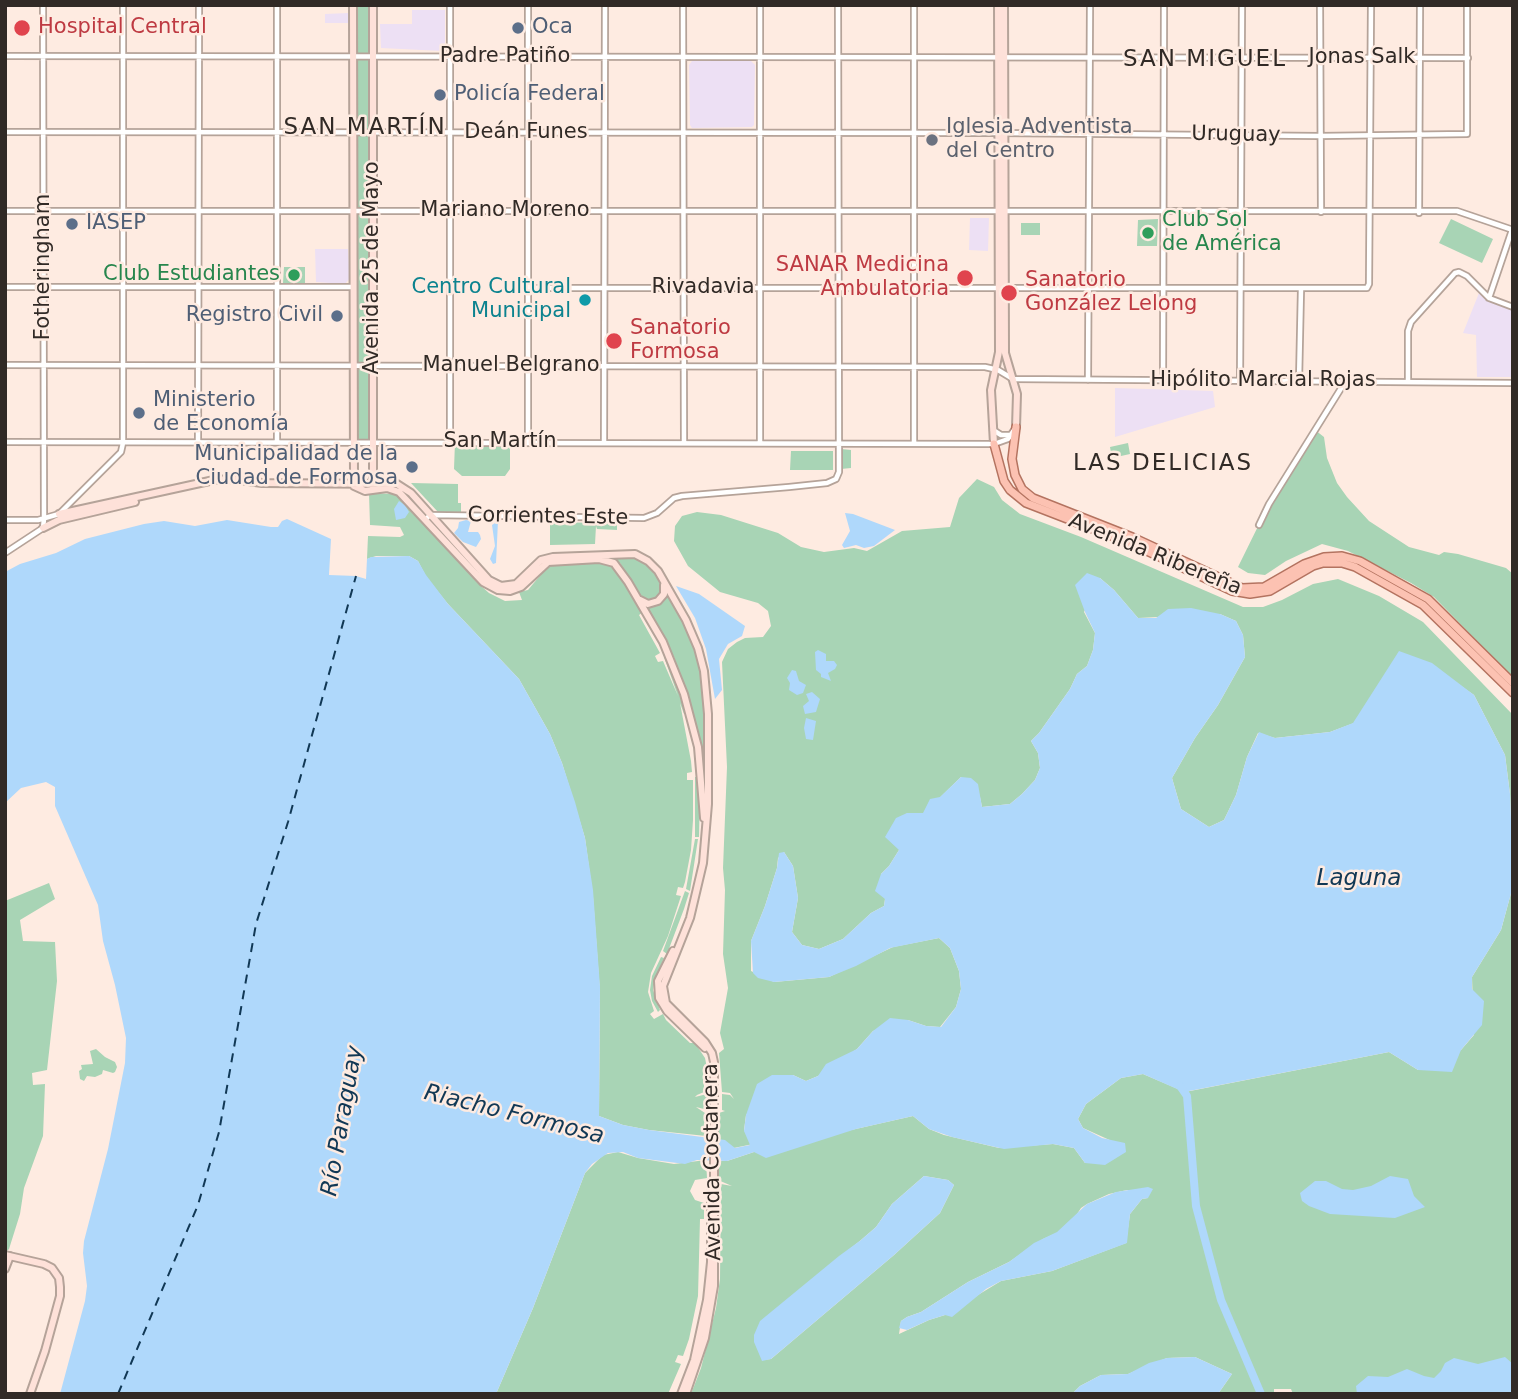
<!DOCTYPE html>
<meta charset="utf-8">
<style>
body{margin:0}
#map{position:relative;width:1518px;height:1399px;overflow:hidden;background:#feebe1;font-family:"DejaVu Sans",sans-serif}
canvas{display:block}
.frame{position:absolute;inset:0;border:7px solid #312a26;pointer-events:none}
</style>
<div id="map">
<canvas width="1518" height="1399"></canvas>
<div class="frame"></div>
</div>
<script>
const g = document.querySelector('canvas').getContext('2d');
g.lineJoin = 'round';
function paint(path, color) {
  g.fillStyle = color;
  g.fill(path, 'evenodd');
}
function poly(rows) {
  const path = new Path2D();
  for (const r of rows) {
    path.moveTo(r[0], r[1]);
    for (let i = 2; i < r.length; i += 2) path.lineTo(r[i], r[i + 1]);
  }
  return path;
}
function trace(path, color, width, dash) {
  g.strokeStyle = color;
  g.lineWidth = width;
  g.lineCap = dash ? 'butt' : 'round';
  g.setLineDash(dash || []);
  g.stroke(path);
}
function drawText(font, color, halo, rows, align = 'center') {
  g.font = font + ' "DejaVu Sans",sans-serif';
  g.lineWidth = 5;
  g.setLineDash([]);
  g.textBaseline = 'middle';
  g.strokeStyle = halo;
  g.fillStyle = color;
  for (const [text, x, y, turn = 0] of rows) {
    g.save();
    g.translate(x, y);
    g.rotate((+turn || 0) * Math.PI / 180);
    g.textAlign = isNaN(turn) ? turn : align;
    if (halo) g.strokeText(text, 0, 0);
    g.fillText(text, 0, 0);
    g.restore();
  }
}
const education = poly([
 [412,10,445,10,445,48,442,51,381,48,380,24,412,24],
 [349,13,349,23,325,23,325,14],
 [692,61,751,61,755,65,754,125,752,127,692,128,690,125,689,65],
 [970,218,989,218,988,251,969,250],
 [315,249,348,249,350,278,345,284,316,282],
 [1479,293,1489,302,1513,310,1513,377,1477,377,1476,335,1463,333],
 [1115,388,1213,391,1215,407,1115,437]
]);
const green = poly([
 [357,5,369,5,369,441,358,441],
 [1158,219,1157,246,1137,246,1138,220],
 [1451,219,1493,239,1482,263,1439,243],
 [1021,223,1040,223,1040,235,1021,235],
 [284,267,305,267,305,283,283,283],
 [1315,430,1324,437,1327,458,1337,483,1347,497,1369,521,1409,547,1439,555,1444,552,1458,554,1506,568,1513,574,1513,678,1434,597,1411,583,1348,551,1322,544,1286,561,1265,575,1248,573,1238,567,1269,504],
 [455,442,510,442,510,469,505,476,462,476,454,469],
 [1128,443,1130,454,1112,458,1110,447],
 [841,449,851,450,851,468,841,469],
 [791,451,833,451,833,470,790,470],
 [977,479,994,487,1002,500,1020,514,1081,537,1243,607,1263,607,1282,600,1313,584,1338,579,1379,596,1423,622,1513,715,1513,875,1510,794,1505,755,1474,695,1458,684,1371,698,1354,723,1330,732,1275,738,1258,733,1247,757,1236,795,1224,820,1209,827,1181,809,1172,778,1195,738,1218,705,1245,657,1243,635,1236,621,1220,614,1138,618,1114,590,1100,578,1084,612,1095,633,1093,650,1087,666,1077,674,1070,689,1039,733,1031,741,1038,753,1040,768,1035,780,1022,794,1010,804,982,807,980,797,961,777,924,813,907,813,899,850,889,866,881,874,885,899,884,906,871,913,843,939,819,949,802,945,792,932,798,898,793,866,784,852,778,858,777,868,765,906,751,941,751,971,774,982,829,977,893,947,939,938,950,948,959,971,961,989,956,1007,940,1027,926,1026,908,1020,873,1031,857,1049,818,1076,806,1081,793,1075,746,1115,744,1130,753,1144,729,1149,719,1148,719,1113,725,1111,722,1110,722,1094,730,1095,734,1099,730,1093,722,1092,719,1053,724,1049,720,1033,728,988,723,954,725,890,723,868,727,767,722,662,728,649,737,642,745,638,763,637,771,626,768,611,758,603,720,592,688,566,674,541,675,526,682,516,697,512,721,515,778,533,801,547,824,552,854,548,867,551,902,531,950,527,959,498],
 [411,483,458,484,458,503,461,503,461,512,438,512],
 [369,493,397,494,413,514,422,519,480,585,489,593,505,601,522,600,519,592,528,590,548,566,603,563,611,566,619,574,643,612,639,615,660,653,655,656,658,662,663,661,678,696,664,657,667,656,688,713,684,714,680,703,691,761,692,772,687,773,687,780,693,780,693,820,691,850,685,882,683,888,678,887,676,895,681,896,668,936,651,973,648,992,654,1011,650,1014,654,1019,663,1014,666,1020,690,1043,695,1043,705,1058,708,1073,704,1073,704,1092,697,1095,695,1097,707,1094,708,1110,696,1107,705,1113,706,1136,649,1130,623,1125,599,1116,600,992,593,897,585,838,562,763,550,734,519,679,448,604,426,577,418,561,409,556,376,556,367,559,368,536,400,537,404,535,400,527,370,525],
 [598,520,617,521,617,530,597,529,596,526,595,544,550,545,550,522,597,523],
 [632,556,642,559,651,566,662,581,661,593,656,599,648,601,641,597,620,563,609,557],
 [669,594,695,648,703,679,706,704,704,776,701,751,689,699,674,657,647,608,662,602],
 [695,777,699,777,700,789,699,837,695,837],
 [695,839,698,839,690,891,686,889],
 [49,883,55,899,20,920,23,941,55,942,57,981,47,1070,32,1073,33,1085,45,1084,43,1136,24,1188,20,1214,9,1249,5,1253,5,901],
 [1513,886,1513,1394,1293,1394,1291,1389,1274,1389,1274,1394,1218,1394,1232,1374,1195,1357,1167,1358,1128,1374,1101,1375,1080,1386,1072,1394,691,1394,701,1368,716,1308,720,1279,721,1184,732,1186,718,1180,718,1161,727,1161,754,1152,913,1116,929,1129,944,1135,999,1148,1053,1144,1074,1148,1085,1163,1114,1142,1083,1128,1078,1119,1086,1104,1121,1078,1143,1074,1185,1092,1389,1052,1418,1070,1461,1050,1474,1035,1472,977,1501,930],
 [924,1176,948,1180,954,1185,940,1213,894,1255,771,1359,762,1360,808,1283,861,1240,876,1227,892,1204],
 [1127,1190,1133,1190,1148,1198,1142,1199,1130,1214,1126,1243,1052,1271,1001,1281,945,1315,929,1320,899,1334,901,1321,907,1317,921,1312,968,1282,1009,1262,1043,1239,1068,1228,1081,1208,1087,1204,1109,1194],
 [685,891,689,893,684,909,667,954,663,951],
 [661,957,664,958,655,978,653,990,660,1010,658,1012,652,1001,650,990,652,976],
 [96,1049,105,1057,115,1062,117,1067,115,1072,113,1073,103,1070,102,1074,95,1077,87,1076,84,1081,80,1079,79,1071,82,1069,81,1065,93,1064,90,1051],
 [618,1152,638,1158,674,1164,706,1160,707,1178,695,1180,690,1191,695,1200,704,1203,704,1219,700,1219,698,1296,689,1339,683,1356,678,1355,675,1362,681,1364,668,1394,496,1394,533,1308,585,1173,603,1155]
]);
const water = poly([
 [399,501,405,505,409,512,405,518,396,520,394,509],
 [845,513,853,514,895,530,874,546,864,548,856,545,844,548,842,545,850,531],
 [287,519,331,539,329,575,356,576,366,579,367,559,371,557,409,556,418,561,426,575,448,604,519,679,550,734,562,763,575,802,585,838,593,890,600,987,599,1116,623,1125,649,1130,725,1140,735,1148,750,1145,744,1131,746,1115,757,1084,772,1075,793,1075,806,1081,818,1076,826,1064,857,1049,873,1031,890,1018,908,1020,926,1026,941,1027,956,1007,961,989,959,971,950,948,939,938,890,948,856,966,829,977,774,982,758,978,753,973,751,941,765,906,777,868,779,853,784,852,793,866,798,898,792,932,802,945,819,949,843,939,871,913,884,906,885,899,875,891,881,874,889,866,899,850,885,837,896,818,907,813,923,813,930,799,940,797,961,777,971,778,978,784,982,807,1010,804,1022,794,1035,780,1040,768,1038,753,1031,741,1039,733,1070,689,1077,674,1087,666,1093,650,1095,633,1085,612,1075,585,1087,573,1100,578,1114,590,1138,618,1156,618,1168,609,1191,608,1220,614,1236,621,1243,635,1245,657,1218,705,1195,738,1172,778,1181,809,1209,827,1224,820,1236,795,1247,757,1259,732,1275,738,1330,732,1353,723,1399,651,1432,663,1474,695,1505,755,1510,794,1513,875,1513,886,1501,930,1472,977,1472,989,1484,1001,1482,1025,1461,1050,1452,1072,1418,1070,1389,1052,1184,1092,1143,1074,1121,1078,1086,1104,1078,1119,1083,1128,1102,1138,1125,1143,1126,1152,1105,1165,1085,1163,1074,1148,1053,1144,1004,1149,952,1137,929,1129,913,1116,856,1129,766,1158,754,1152,727,1161,697,1160,685,1164,638,1158,623,1152,608,1153,592,1164,585,1173,533,1308,496,1394,60,1394,85,1301,87,1286,83,1253,84,1241,108,1149,125,1063,126,1038,115,985,103,941,98,905,55,806,55,787,46,782,21,788,5,803,5,572,20,564,56,553,85,539,144,524,164,521,195,526,227,520,271,527,278,527,282,521],
 [466,520,471,521,468,532,478,532,480,535,481,539,476,547,463,542,454,533,458,528,459,522],
 [498,521,496,563,493,564,490,559,495,546,492,525],
 [676,586,699,594,745,626,742,636,728,644,719,659,722,690,715,699,706,649,695,618],
 [818,650,826,654,826,661,834,661,837,665,835,669,828,673,831,681,821,677,821,674,816,670,815,652],
 [792,670,796,671,799,681,806,685,803,693,797,695,789,690,790,683,787,678],
 [812,692,820,699,816,712,805,714,803,706,809,701,806,694],
 [806,718,816,721,813,740,806,739,804,728],
 [924,1176,948,1180,954,1185,940,1213,894,1255,771,1359,762,1361,754,1342,754,1335,760,1321,839,1256,861,1240,876,1227,892,1204],
 [1390,1176,1408,1179,1414,1196,1425,1207,1395,1218,1330,1214,1309,1206,1302,1201,1300,1193,1315,1181,1326,1181,1342,1189,1353,1190,1371,1186],
 [1148,1187,1153,1189,1148,1198,1142,1199,1130,1214,1127,1243,1052,1271,1001,1281,986,1289,952,1317,945,1315,929,1320,907,1330,899,1328,901,1321,907,1317,921,1312,968,1282,1009,1262,1034,1243,1057,1232,1087,1204,1116,1192],
 [1195,1357,1232,1374,1218,1394,1072,1394,1080,1386,1101,1375,1128,1374,1149,1363,1167,1358],
 [1505,1357,1513,1364,1513,1394,1357,1394,1356,1386,1368,1376,1388,1377,1407,1369,1424,1376,1434,1378,1441,1371,1445,1363,1454,1358,1478,1364]
]);
const river = poly([
 [1180,1086,1187,1096,1196,1206,1221,1300,1261,1394]
]);
const ferry = poly([
 [118,1394,198,1205,219,1132,256,924,288,822,356,576]
]);
const street = poly([
 [683,5,684,442],
 [914,5,914,442],
 [1320,5,1321,212],
 [5,56,1468,58],
 [5,132,998,133,1319,136,1467,134,1467,5],
 [5,211,1457,211,1513,230],
 [1419,213,1420,5],
 [5,287,353,287],
 [528,288,1367,288,1369,284,1371,5],
 [1489,298,1512,230],
 [5,365,985,367,998,370,1013,379,1513,383],
 [1088,380,1090,5],
 [1163,380,1164,5],
 [1240,381,1242,5],
 [1299,381,1301,289],
 [1408,382,1408,331,1411,322,1455,273,1459,272,1467,276,1489,298,1513,307],
 [993,430,1001,435,1011,435],
 [5,442,994,444,1008,439,1014,430],
 [198,442,199,5],
 [277,442,277,5],
 [450,442,450,5],
 [528,442,528,5],
 [604,443,605,5],
 [760,443,760,5],
 [426,519,430,515,644,518,657,513,674,498,682,496,789,487,827,483,836,479,839,472,838,5],
 [5,520,38,520,59,514,121,452,123,443,123,5],
 [1259,525,1269,504,1345,382],
 [5,553,43,528,44,519,43,5]
]);
const secondary = poly([
 [353,5,354,484],
 [1004,5,1005,353,1017,394,1016,427],
 [994,444,991,390,999,352,998,5],
 [354,486,365,491,387,488,399,492,483,582,498,590,510,591,521,587,548,562,599,559,614,563,628,582,663,642,684,694,698,747,704,818],
 [373,486,373,5],
 [59,514,214,480,234,479,262,483,397,484,411,493,489,580,501,586,516,584,541,560,553,557,635,554,648,561,658,571,686,620,698,648,704,671,708,714,708,804,703,863,690,918,663,986,666,1003,705,1042,712,1053,714,1062,714,1286,705,1338,686,1394],
 [43,528,59,520,135,502],
 [640,600,648,604,658,601,664,594,664,585],
 [673,951,658,981,659,998,667,1011,705,1048],
 [5,1255,44,1264,52,1268,59,1278,60,1287,60,1296,45,1351,30,1394],
 [5,1269,10,1256],
 [681,1394,694,1360,707,1300,711,1262,711,1190]
]);
const primary = poly([
 [1016,427,1012,459,1015,475,1022,489,1033,498,1132,537,1242,588,1264,587,1304,564,1324,557,1342,556,1360,561,1428,599,1513,683],
 [994,444,1004,481,1010,490,1026,503,1132,544,1232,591,1250,594,1270,591,1313,566,1323,563,1342,563,1355,567,1423,605,1513,693]
]);
const markers = [
 [22,28,9,"#e0444e"],
 [518,28,7,"#5c6f8a"],
 [440,95,7,"#5c6f8a"],
 [932,140,7,"#6b7280"],
 [72,224,7,"#5c6f8a"],
 [1148,233,7,"#2e9e5b"],
 [294,275,7,"#2e9e5b"],
 [965,278,9,"#e0444e"],
 [1009,293,9,"#e0444e"],
 [585,300,7,"#0f9aa8"],
 [337,316,7,"#5c6f8a"],
 [614,341,9,"#e0444e"],
 [139,413,7,"#5c6f8a"],
 [412,467,7,"#5c6f8a"]
];
const healthNames = [
 ["Hospital Central",38,28],
 ["SANAR Medicina",949,266,"right"],
 ["Ambulatoria",949,290,"right"],
 ["Sanatorio",1025,281],
 ["González Lelong",1025,305],
 ["Sanatorio",630,329],
 ["Formosa",630,353]
];
const serviceNames = [
 ["Oca",532,28],
 ["Policía Federal",454,95],
 ["IASEP",86,224],
 ["Registro Civil",323,316,"right"],
 ["Ministerio",153,401],
 ["de Economía",153,425],
 ["Municipalidad de la",398,455,"right"],
 ["Ciudad de Formosa",398,479,"right"]
];
const streetNames = [
 ["Padre Patiño",505,57],
 ["Jonas Salk",1362,58],
 ["Deán Funes",526,133],
 ["Uruguay",1236,135,1],
 ["Mariano Moreno",505,211],
 ["Fotheringham",44,267,-90],
 ["Avenida 25 de Mayo",373,268,-90],
 ["Rivadavia",703,288],
 ["Manuel Belgrano",511,366],
 ["Hipólito Marcial Rojas",1263,381],
 ["San Martín",500,442],
 ["Corrientes Este",548,517,1],
 ["Avenida Ribereña",1155,555,22],
 ["Avenida Costanera",713,1162,-91]
];
const worshipNames = [
 ["Iglesia Adventista",946,128],
 ["del Centro",946,152]
];
const leisureNames = [
 ["Club Sol",1162,221],
 ["de América",1162,245],
 ["Club Estudiantes",280,275,"right"]
];
const cultureNames = [
 ["Centro Cultural",571,288],
 ["Municipal",571,312]
];
const neighbourhoodNames = [
 ["SAN MIGUEL",1205,60],
 ["SAN MARTÍN",365,128],
 ["LAS DELICIAS",1163,464]
];
const waterNames = [
 ["Laguna",1359,879],
 ["Riacho Formosa",514,1115,14],
 ["Río Paraguay",343,1121,-80]
];
paint(education, '#ede0f4');
paint(green, '#a8d4b5');
paint(water, '#afd8fb');
trace(river, '#afd8fb', 8);
trace(ferry, '#113855', 2, [9, 7]);
trace(street, '#b5a399', 8);
trace(secondary, '#b5a399', 10);
trace(primary, '#b47360', 10);
trace(street, '#fff', 4.5);
trace(secondary, '#fee1d9', 6);
trace(primary, '#fcc2b2', 7);
for (const [x, y, r, color] of markers) {
  const dot = new Path2D();
  dot.arc(x, y, r, 0, 2 * Math.PI);
  g.fillStyle = color;
  g.fill(dot);
  trace(dot, '#feebe1', 2.5);
}
drawText('21px', '#be3a42', '#feebe1', healthNames, 'left');
drawText('21px', '#4e5e75', '#feebe1', serviceNames, 'left');
drawText('21px', '#312a26', '#feebe1', streetNames);
drawText('21px', '#5b616d', '#feebe1', worshipNames, 'left');
drawText('21px', '#27864d', '#feebe1', leisureNames, 'left');
drawText('21px', '#0d838f', '#feebe1', cultureNames, 'right');
g.letterSpacing = '2px';
drawText('23px', '#312a26', '#feebe1', neighbourhoodNames);
g.letterSpacing = '0px';
drawText('italic 23px', '#113855', '#feebe1', waterNames);
</script>
